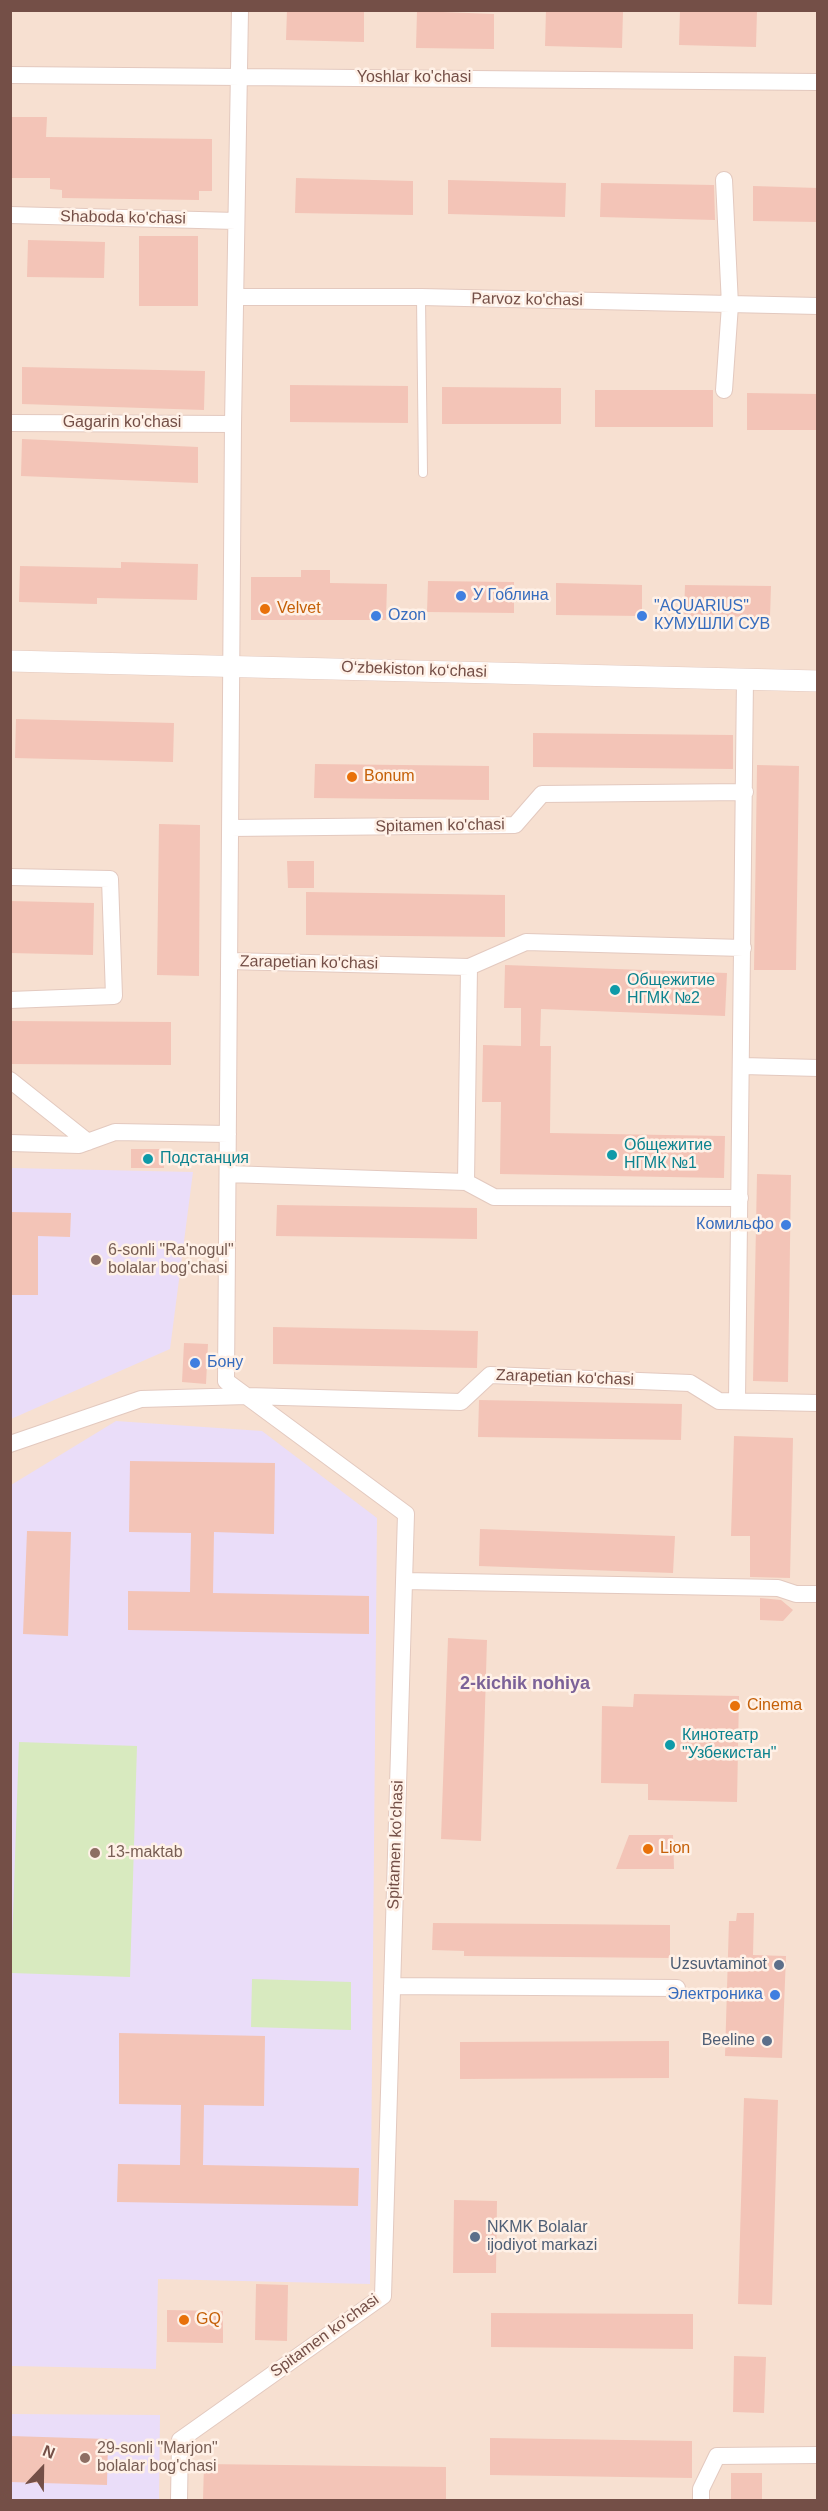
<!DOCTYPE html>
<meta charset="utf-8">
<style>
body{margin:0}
#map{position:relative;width:828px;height:2511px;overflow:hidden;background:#fdede0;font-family:Arial,sans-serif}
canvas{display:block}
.frame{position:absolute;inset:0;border:12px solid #744f47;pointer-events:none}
.north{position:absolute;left:12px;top:2439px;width:60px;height:60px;-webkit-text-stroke:4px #fff1e7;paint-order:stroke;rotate:22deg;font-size:16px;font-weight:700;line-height:24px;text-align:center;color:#744f47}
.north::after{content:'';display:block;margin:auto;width:21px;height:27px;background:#744f47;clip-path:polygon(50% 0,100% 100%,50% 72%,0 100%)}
</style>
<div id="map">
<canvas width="828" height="2511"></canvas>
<div class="frame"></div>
<div class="north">N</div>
</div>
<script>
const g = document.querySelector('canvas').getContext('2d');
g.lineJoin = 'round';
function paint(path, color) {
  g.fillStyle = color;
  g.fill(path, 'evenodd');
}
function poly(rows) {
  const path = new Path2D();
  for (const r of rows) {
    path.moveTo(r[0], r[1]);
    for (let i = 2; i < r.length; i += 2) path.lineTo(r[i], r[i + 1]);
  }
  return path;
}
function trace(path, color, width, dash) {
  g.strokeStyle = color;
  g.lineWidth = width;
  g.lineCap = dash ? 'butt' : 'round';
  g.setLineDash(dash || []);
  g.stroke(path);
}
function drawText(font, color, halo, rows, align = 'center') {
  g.font = font + ' Arial,sans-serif';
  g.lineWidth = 5;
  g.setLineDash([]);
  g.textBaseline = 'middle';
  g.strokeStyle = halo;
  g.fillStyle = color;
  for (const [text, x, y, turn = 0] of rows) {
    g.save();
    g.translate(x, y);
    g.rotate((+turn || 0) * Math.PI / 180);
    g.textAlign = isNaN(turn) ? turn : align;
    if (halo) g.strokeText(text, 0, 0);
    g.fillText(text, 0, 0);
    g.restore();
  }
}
const residential = poly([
 [11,11,817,11,817,2500,11,2500]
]);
const education = poly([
 [11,1168,193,1172,170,1349,11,1419],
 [116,1421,262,1431,377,1518,370,2284,158,2279,156,2369,11,2366,11,1485],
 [11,2414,160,2415,159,2500,11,2500]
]);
const green = poly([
 [19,1742,137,1746,130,1977,11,1973],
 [252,1979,351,1982,351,2030,251,2027]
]);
const building = poly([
 [287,10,364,10,364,42,286,40],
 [546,10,623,11,622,48,545,46],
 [680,10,757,11,756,47,679,45],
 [417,11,494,14,494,49,416,48],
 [10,117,47,117,46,137,212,139,212,191,199,191,199,200,62,198,62,190,50,189,50,178,10,178],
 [296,178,413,181,413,215,295,213],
 [448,180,566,183,565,217,448,214],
 [601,183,714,185,715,220,600,217],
 [753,186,818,188,818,222,753,221],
 [139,236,198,236,198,306,139,306],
 [28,240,105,242,104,278,27,277],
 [22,367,205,371,204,410,22,404],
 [290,385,408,386,408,423,290,422],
 [442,387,561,388,561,424,442,424],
 [595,390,713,390,713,427,595,427],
 [747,393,818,394,818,430,747,430],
 [22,439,198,447,198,483,21,476],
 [121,562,198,564,197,600,97,598,97,604,19,602,20,566,121,568],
 [301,570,330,570,330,583,387,584,386,620,251,620,251,577,301,577],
 [428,581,514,582,514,613,427,612],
 [556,583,642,585,642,616,556,615],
 [685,585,771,586,770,617,684,616],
 [16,719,174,723,173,762,15,758],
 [533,733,733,735,733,769,533,767],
 [315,764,489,766,489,800,314,798],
 [757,765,799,766,796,970,754,970],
 [159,824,200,825,199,976,157,975],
 [287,861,314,861,314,888,288,888],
 [306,892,505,895,505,937,306,935],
 [10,901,94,903,93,955,10,953],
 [505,965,727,973,725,1016,541,1009,540,1046,551,1046,550,1133,725,1136,724,1178,500,1174,501,1102,482,1102,483,1045,521,1046,521,1008,504,1008],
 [10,1021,171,1022,171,1065,10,1064],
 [131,1149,164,1149,164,1168,131,1168],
 [757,1174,791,1175,788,1382,753,1381],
 [277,1205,477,1208,477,1239,276,1236],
 [10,1212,71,1213,70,1237,38,1236,38,1295,10,1295],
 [273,1327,478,1331,477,1368,273,1364],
 [184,1343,208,1344,206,1384,182,1382],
 [479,1400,682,1404,681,1440,478,1437],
 [734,1436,793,1438,790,1578,750,1577,750,1536,731,1536],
 [130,1461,275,1463,274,1534,214,1532,213,1593,369,1596,369,1634,128,1630,128,1591,190,1592,191,1533,129,1532],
 [480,1529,675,1536,673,1573,479,1566],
 [27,1531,71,1532,68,1636,23,1634],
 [760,1598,781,1600,793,1610,783,1621,760,1620],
 [448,1638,487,1640,481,1841,441,1839],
 [634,1694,739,1696,737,1802,648,1800,648,1784,601,1783,602,1706,633,1707],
 [629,1835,673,1835,674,1869,616,1869],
 [737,1913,754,1913,753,1955,786,1956,782,2058,725,2056,729,1921,736,1921],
 [433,1923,670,1925,670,1958,464,1956,464,1951,432,1950],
 [119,2033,265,2036,264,2106,204,2105,203,2165,359,2168,358,2206,117,2202,118,2164,180,2165,181,2105,119,2104],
 [669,2041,669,2078,460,2079,460,2042],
 [744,2098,778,2100,772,2305,738,2304],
 [454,2200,497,2201,496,2273,453,2273],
 [256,2284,288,2285,287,2341,255,2340],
 [167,2310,223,2311,223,2343,167,2342],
 [491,2313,693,2314,693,2349,491,2347],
 [734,2356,766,2357,764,2413,733,2412],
 [10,2436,108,2439,107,2485,10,2482],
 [490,2438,692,2441,692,2478,490,2475],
 [204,2464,446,2467,446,2500,203,2500],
 [731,2473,762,2473,762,2500,731,2500]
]);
const service = poly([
 [421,297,423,473]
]);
const minor = poly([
 [10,75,818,82],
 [724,180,730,305,724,390],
 [10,215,236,221],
 [236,297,421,297,818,306],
 [10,423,233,424],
 [230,828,515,825,542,794,745,792],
 [10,877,110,879,114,996,10,1000],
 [229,961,469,967,526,942,743,948],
 [743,1066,818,1068],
 [10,1080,88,1142],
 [10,1143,79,1145,115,1132,228,1134],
 [228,1174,466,1182,494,1197,740,1198],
 [466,1182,469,967],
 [737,1401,745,678],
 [10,1444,141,1399,247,1396,461,1402,490,1375,690,1383,719,1401,818,1403],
 [404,1581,778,1588,796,1594,818,1594],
 [392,1986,677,1988],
 [179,2500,180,2440,383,2296,406,1514,226,1381,233,424,240,10],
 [701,2500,701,2489,717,2456,818,2455]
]);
const tertiary = poly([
 [10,661,818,681]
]);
const markers = [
 [461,596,6,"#3f7fe0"],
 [265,609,6,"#e8710a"],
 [376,616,6,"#3f7fe0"],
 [642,616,6,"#3f7fe0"],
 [352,777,6,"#e8710a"],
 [615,990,6,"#0f9aa8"],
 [612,1155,6,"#0f9aa8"],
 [148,1159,6,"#0f9aa8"],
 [786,1225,6,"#3f7fe0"],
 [96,1260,6,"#8d6e63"],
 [195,1363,6,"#3f7fe0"],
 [735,1706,6,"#e8710a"],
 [670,1745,6,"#0f9aa8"],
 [648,1849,6,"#e8710a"],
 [95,1853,6,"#8d6e63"],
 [779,1965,6,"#5c6f8a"],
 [775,1995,6,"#3f7fe0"],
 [767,2041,6,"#5c6f8a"],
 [475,2237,6,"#5c6f8a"],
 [184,2320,6,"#e8710a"],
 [85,2458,6,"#8d6e63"]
];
const streetNames = [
 ["Yoshlar ko'chasi",414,78],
 ["Shaboda ko'chasi",123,218,1],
 ["Parvoz ko'chasi",527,300,1],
 ["Gagarin ko'chasi",122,423],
 ["O‘zbekiston ko‘chasi",414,670,2],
 ["Spitamen ko'chasi",440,826,-1],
 ["Zarapetian ko'chasi",309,963,1],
 ["Zarapetian ko'chasi",565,1378,2],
 ["Spitamen ko'chasi",396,1845,-88],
 ["Spitamen ko'chasi",325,2336,-36]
];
const shopNames = [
 ["У Гоблина",473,596],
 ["\"AQUARIUS\"",654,607],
 ["КУМУШЛИ СУВ",654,625],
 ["Ozon",388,616],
 ["Комильфо",774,1225,"right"],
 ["Бону",207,1363],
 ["Электроника",763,1995,"right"]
];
const foodNames = [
 ["Velvet",277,609],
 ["Bonum",364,777],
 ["Cinema",747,1706],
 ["Lion",660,1849],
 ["GQ",196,2320]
];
const cultureNames = [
 ["Общежитие",627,981],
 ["НГМК №2",627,999],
 ["Общежитие",624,1146],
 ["НГМК №1",624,1164],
 ["Подстанция",160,1159],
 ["Кинотеатр",682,1736],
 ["\"Узбекистан\"",682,1754]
];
const educationNames = [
 ["6-sonli \"Ra'nogul\"",108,1251],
 ["bolalar bog'chasi",108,1269],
 ["13-maktab",107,1853],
 ["29-sonli \"Marjon\"",97,2449],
 ["bolalar bog'chasi",97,2467]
];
const serviceNames = [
 ["Uzsuvtaminot",767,1965],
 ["Beeline",755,2041],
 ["NKMK Bolalar",487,2228,"left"],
 ["ijodiyot markazi",487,2246,"left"]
];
const neighbourhoodNames = [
 ["2-kichik nohiya",525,1684]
];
paint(residential, '#f7e0d1');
paint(education, '#eaddf9');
paint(green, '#d8eabf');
paint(building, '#f3c4b7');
trace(service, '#e3c9bf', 10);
trace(minor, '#e3c9bf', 18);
trace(tertiary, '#e3c9bf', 22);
trace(service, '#fff', 8);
trace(minor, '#fff', 16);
trace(tertiary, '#fff', 21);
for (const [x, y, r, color] of markers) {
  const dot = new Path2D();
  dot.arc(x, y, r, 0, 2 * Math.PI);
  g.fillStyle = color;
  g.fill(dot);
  trace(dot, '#fff1e7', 2);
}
drawText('16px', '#744f47', '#fff1e7', streetNames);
drawText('16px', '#366cbe', '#fff1e7', shopNames, 'left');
drawText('16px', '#c56008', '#fff1e7', foodNames, 'left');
drawText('16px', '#0d838f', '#fff1e7', cultureNames, 'left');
drawText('16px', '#785e54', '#fff1e7', educationNames, 'left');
drawText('16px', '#4e5e75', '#fff1e7', serviceNames, 'right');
drawText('bold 18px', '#7c6298', '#fff1e7', neighbourhoodNames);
</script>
